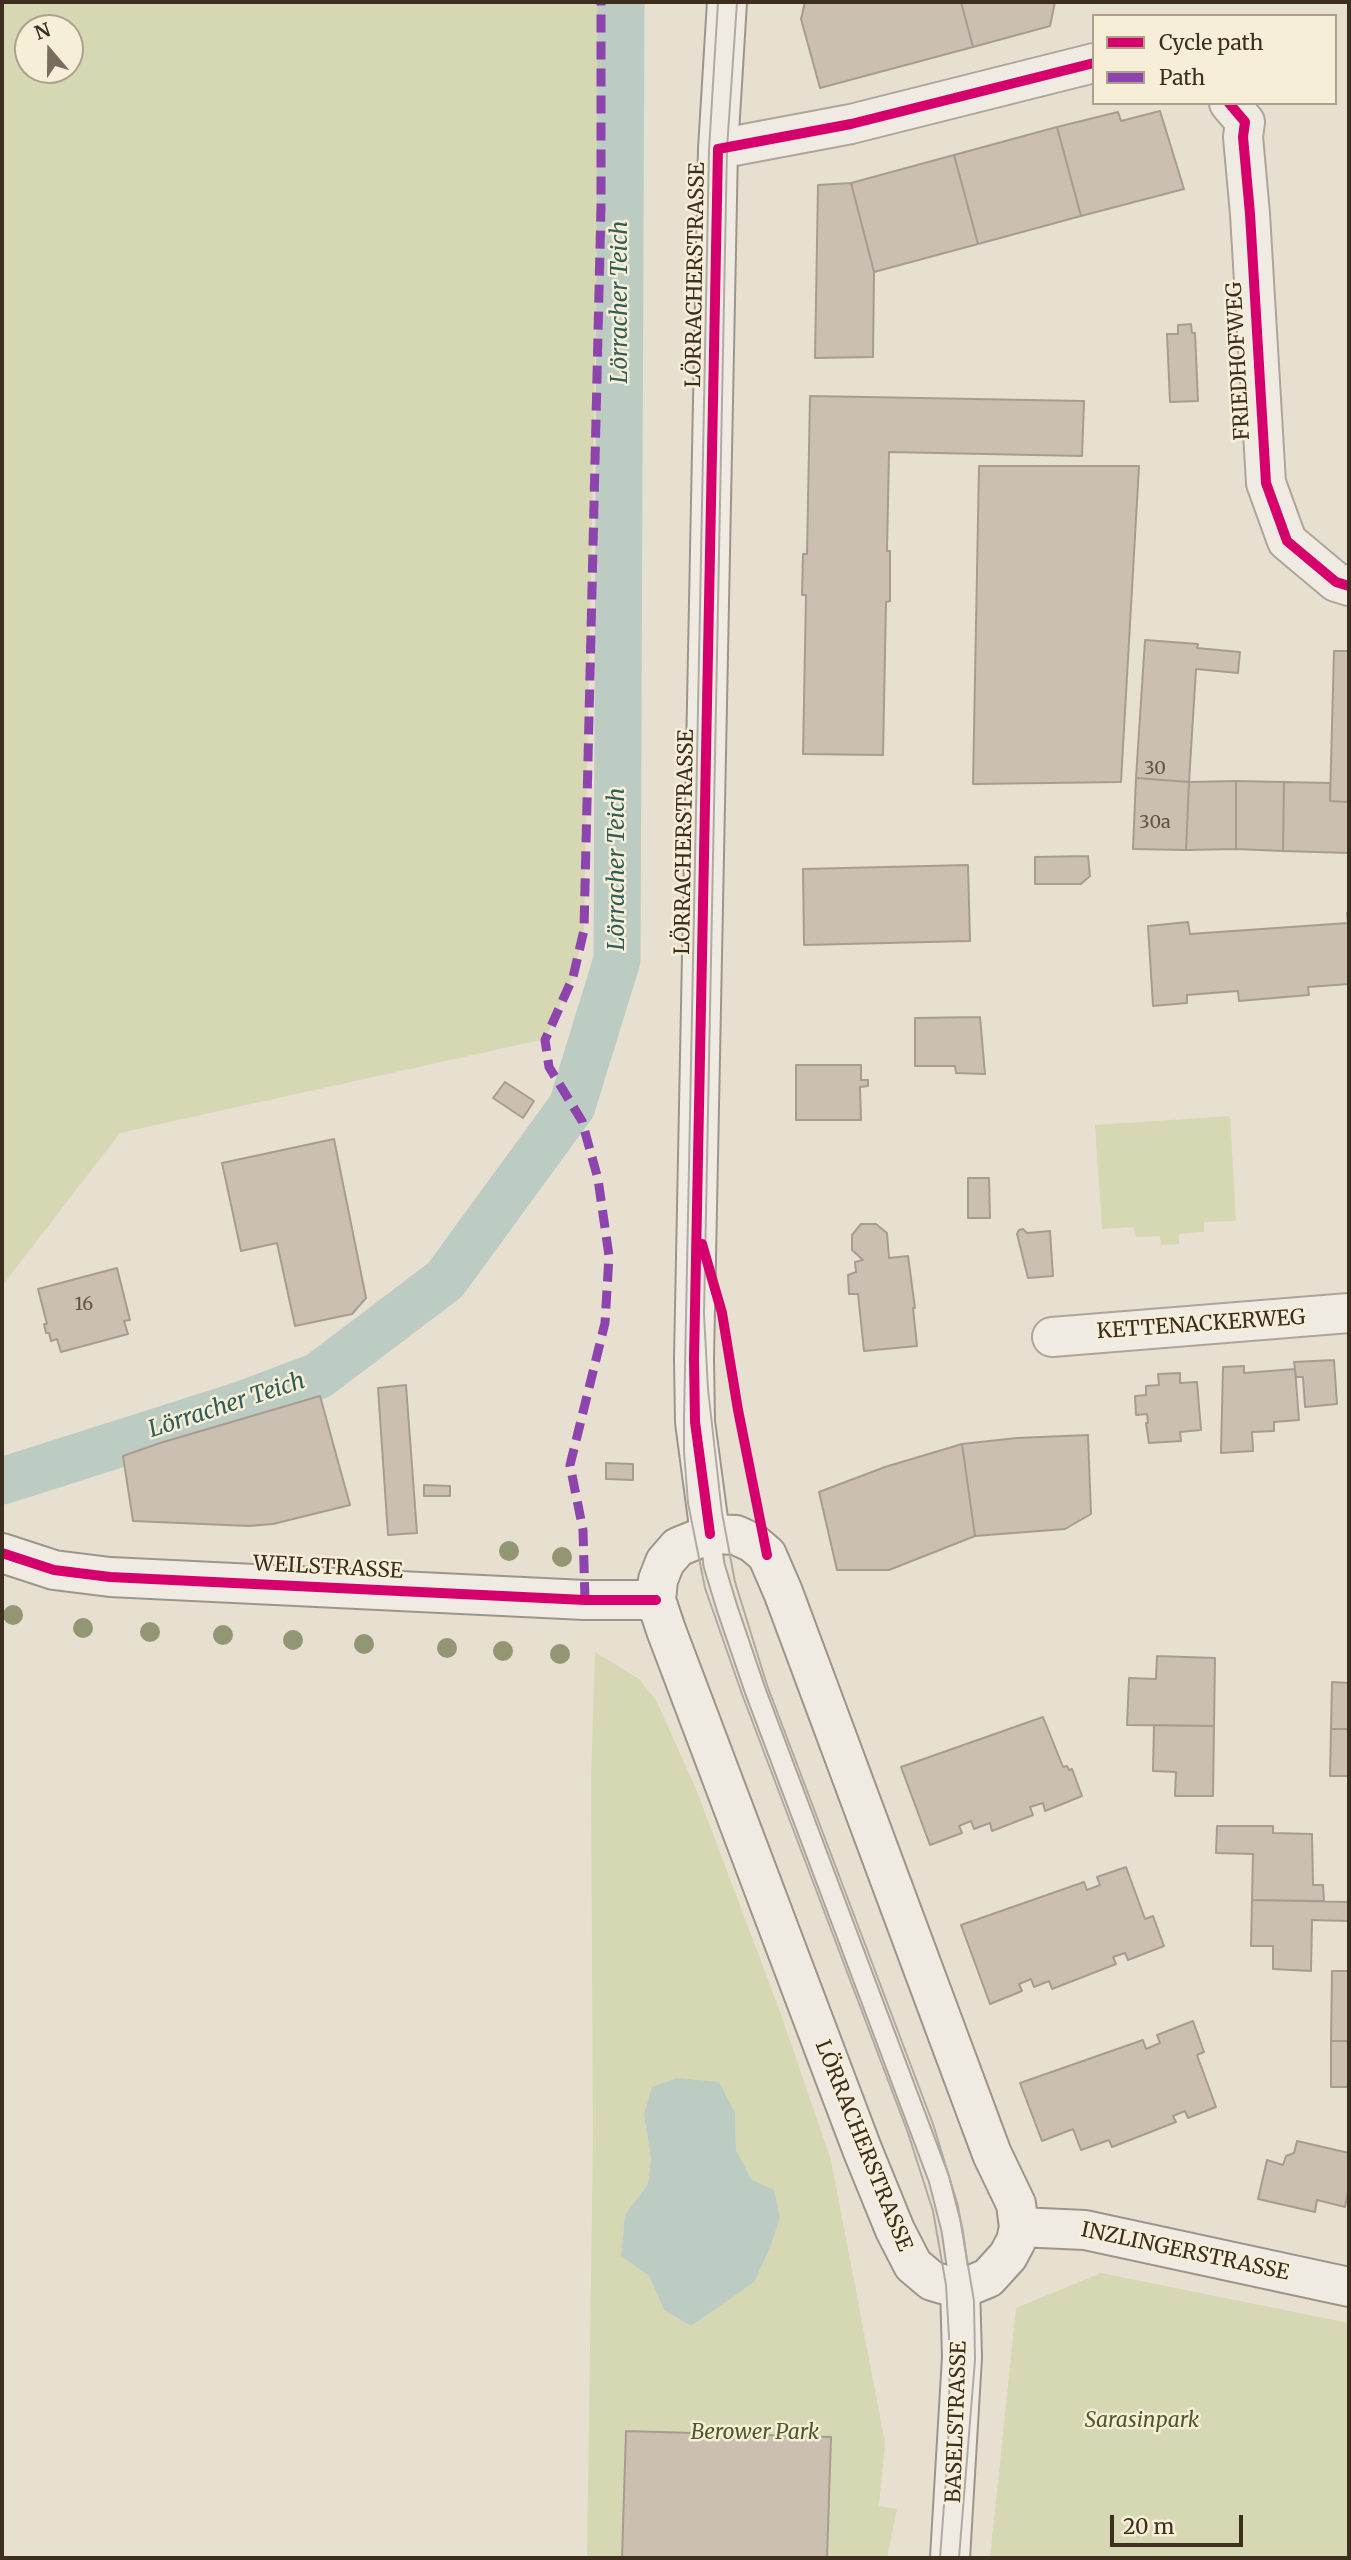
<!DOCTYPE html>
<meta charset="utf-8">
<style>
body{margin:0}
#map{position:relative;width:1351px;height:2560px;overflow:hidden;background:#e7e0d1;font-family:Merriweather,serif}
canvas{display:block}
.frame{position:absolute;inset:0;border:4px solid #3d2e20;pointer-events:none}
.legend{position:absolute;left:1092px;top:14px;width:245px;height:91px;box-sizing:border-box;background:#f7eed8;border:2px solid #ada18e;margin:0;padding:9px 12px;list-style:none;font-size:21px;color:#3d2e20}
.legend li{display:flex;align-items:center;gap:14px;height:35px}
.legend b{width:35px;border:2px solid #ada18e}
.north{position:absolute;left:14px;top:14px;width:70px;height:70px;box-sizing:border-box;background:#f7eed8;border:2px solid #ada18e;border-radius:50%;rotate:340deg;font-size:19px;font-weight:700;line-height:28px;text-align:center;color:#3d2e20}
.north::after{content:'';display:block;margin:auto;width:24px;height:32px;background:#786c5e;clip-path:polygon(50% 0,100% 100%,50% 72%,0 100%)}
.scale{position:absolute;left:1110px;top:2515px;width:133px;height:32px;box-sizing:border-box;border:4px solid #3d2e20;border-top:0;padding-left:9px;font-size:21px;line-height:24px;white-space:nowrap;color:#3d2e20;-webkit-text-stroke:5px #f7eed8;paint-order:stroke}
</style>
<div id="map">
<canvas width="1351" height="2560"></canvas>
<div class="frame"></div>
<ul class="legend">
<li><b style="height:9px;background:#d6006c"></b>Cycle path</li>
<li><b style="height:9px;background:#8e44ad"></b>Path</li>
</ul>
<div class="north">N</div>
<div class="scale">20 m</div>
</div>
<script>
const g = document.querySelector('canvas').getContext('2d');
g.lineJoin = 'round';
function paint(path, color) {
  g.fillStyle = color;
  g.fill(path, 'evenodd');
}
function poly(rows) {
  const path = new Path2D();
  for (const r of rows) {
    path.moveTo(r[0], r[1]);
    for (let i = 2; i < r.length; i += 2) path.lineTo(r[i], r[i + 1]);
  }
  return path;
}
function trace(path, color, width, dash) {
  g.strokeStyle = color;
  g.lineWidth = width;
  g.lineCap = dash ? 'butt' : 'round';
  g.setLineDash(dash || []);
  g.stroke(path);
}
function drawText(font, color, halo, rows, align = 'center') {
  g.font = font + ' Merriweather,serif';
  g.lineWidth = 5;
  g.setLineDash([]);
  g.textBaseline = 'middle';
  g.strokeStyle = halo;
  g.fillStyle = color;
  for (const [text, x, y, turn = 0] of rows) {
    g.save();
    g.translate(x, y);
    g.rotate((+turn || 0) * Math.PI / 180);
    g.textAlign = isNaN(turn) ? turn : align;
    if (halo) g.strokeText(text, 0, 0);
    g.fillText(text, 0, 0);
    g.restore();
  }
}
const green = poly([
 [2,2,602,2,584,930,573,977,545,1039,120,1133,2,1286],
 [28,28,70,28,70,70,28,70],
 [1230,1116,1236,1221,1204,1222,1204,1232,1179,1234,1179,1244,1161,1245,1160,1236,1136,1237,1134,1227,1102,1229,1095,1125],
 [595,1652,639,1679,656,1700,696,1789,779,2009,831,2160,885,2443,879,2506,897,2509,887,2558,587,2558,593,2137,591,1779],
 [735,2113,736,2150,752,2180,780,2218,770,2248,754,2281,691,2326,664,2310,649,2276,621,2256,625,2215,648,2184,651,2158,644,2115],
 [1101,2273,1349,2323,1349,2558,990,2558,1016,2308]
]);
const water = poly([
 [677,2078,719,2082,735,2113,736,2150,752,2180,774,2190,780,2218,770,2248,754,2282,691,2326,664,2310,649,2276,621,2256,625,2215,648,2184,651,2158,644,2115,652,2087]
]);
const canal = poly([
 [2,1481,241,1405,318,1376,445,1280,572,1106,617,960,621,2]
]);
const building = poly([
 [805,2,961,2,973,47,820,88,801,19,805,2],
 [961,2,1055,2,1050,26,973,47,961,2],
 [1160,111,1184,189,1081,216,1057,127,1118,112,1121,121,1160,111],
 [1057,127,1081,216,978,244,954,155,1057,127],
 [954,155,978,244,874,272,851,183,954,155],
 [851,183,874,272,873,357,815,358,818,185,851,183],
 [1191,324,1192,333,1195,333,1198,401,1170,402,1167,334,1178,334,1178,325,1191,324],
 [810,396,1084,401,1082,456,889,452,887,551,890,551,890,601,886,602,883,755,803,754,806,595,802,595,803,554,807,554,810,396],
 [979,466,1139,466,1121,782,973,784,979,466],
 [1145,640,1198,644,1197,648,1240,652,1238,673,1196,669,1189,782,1136,778,1145,640],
 [1334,651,1349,651,1349,802,1330,801,1334,651],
 [1136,778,1189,782,1186,850,1133,849,1136,778],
 [1236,781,1284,782,1283,851,1236,849,1236,781],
 [1236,781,1236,849,1186,850,1189,782,1236,781],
 [1284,782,1330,783,1330,801,1349,802,1349,853,1283,851,1284,782],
 [1088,856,1090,876,1081,884,1035,884,1035,857,1088,856],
 [968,865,970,941,804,945,803,869,968,865],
 [1347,913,1349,913,1349,984,1308,987,1309,995,1239,1001,1238,991,1187,995,1187,1003,1153,1006,1148,926,1188,922,1190,934,1348,923,1347,913],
 [980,1017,985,1074,956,1073,955,1066,915,1066,915,1018,980,1017],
 [796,1065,861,1065,861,1080,868,1080,868,1086,860,1087,861,1120,796,1120,796,1065],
 [505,1082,534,1101,523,1118,493,1098,505,1082],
 [334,1139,366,1298,352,1314,295,1326,277,1243,241,1251,222,1163,334,1139],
 [968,1178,989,1178,990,1218,968,1218,968,1178],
 [861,1224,876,1224,887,1233,889,1258,908,1256,915,1308,913,1308,917,1346,864,1351,858,1294,849,1294,848,1275,856,1272,855,1262,863,1260,852,1250,852,1235,861,1224],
 [1023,1229,1027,1233,1050,1231,1053,1276,1028,1278,1017,1234,1019,1230,1023,1229],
 [117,1268,130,1320,124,1321,128,1334,61,1352,57,1339,51,1341,49,1333,46,1333,44,1324,47,1324,38,1289,117,1268],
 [1334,1360,1337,1404,1305,1407,1303,1377,1296,1377,1294,1362,1334,1360],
 [1244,1366,1244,1373,1295,1369,1299,1420,1274,1422,1274,1431,1252,1432,1253,1451,1221,1453,1223,1367,1244,1366],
 [1180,1373,1180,1383,1197,1382,1201,1430,1180,1432,1181,1441,1149,1443,1146,1423,1148,1423,1147,1414,1136,1415,1135,1396,1146,1395,1146,1386,1159,1385,1158,1374,1180,1373],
 [406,1385,417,1533,388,1535,378,1388,406,1385],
 [320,1396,350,1505,273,1524,249,1526,133,1521,123,1456,160,1443,320,1396],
 [1088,1435,1091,1514,1065,1529,975,1536,962,1444,1017,1438,1088,1435],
 [962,1444,975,1536,889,1570,837,1570,819,1492,885,1467,962,1444],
 [606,1463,633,1464,633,1480,606,1479,606,1463],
 [424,1485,450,1486,450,1496,424,1496,424,1485],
 [1157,1656,1215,1658,1214,1726,1127,1725,1129,1678,1156,1679,1157,1656],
 [1332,1682,1349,1683,1349,1729,1331,1729,1332,1682],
 [1043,1717,1063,1767,1067,1766,1069,1770,1072,1769,1082,1796,1045,1811,1043,1803,1030,1807,1033,1815,992,1831,990,1823,974,1829,971,1821,959,1826,962,1833,930,1845,901,1767,1043,1717],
 [1154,1725,1214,1726,1213,1796,1175,1796,1176,1772,1153,1771,1154,1725],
 [1331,1729,1349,1729,1349,1776,1330,1776,1331,1729],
 [1217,1826,1273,1826,1273,1833,1312,1834,1313,1885,1323,1885,1324,1901,1252,1900,1253,1854,1216,1853,1217,1826],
 [1126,1867,1145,1919,1153,1916,1164,1946,1128,1960,1125,1953,1113,1957,1116,1964,1052,1989,1049,1981,1034,1987,1031,1979,1019,1984,1022,1991,990,2004,961,1925,1084,1882,1087,1890,1100,1885,1097,1877,1126,1867],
 [1252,1900,1349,1902,1349,1921,1312,1920,1311,1971,1273,1969,1273,1946,1251,1946,1252,1900],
 [1332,1971,1349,1971,1349,2041,1331,2041,1332,1971],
 [1193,2021,1204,2052,1197,2055,1216,2107,1188,2118,1185,2111,1173,2116,1176,2122,1112,2147,1109,2140,1081,2150,1073,2129,1042,2141,1020,2083,1143,2040,1146,2049,1160,2043,1157,2035,1193,2021],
 [1331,2041,1349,2041,1349,2087,1331,2087,1331,2041],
 [1297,2141,1349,2153,1349,2187,1345,2207,1317,2200,1315,2212,1258,2199,1267,2160,1283,2165,1286,2156,1294,2153,1297,2141],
 [626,2431,831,2437,827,2558,622,2558,626,2431]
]);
const lane = poly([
 [710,1534,714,1565,727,1608,755,1690,939,2179,952,2230,960,2286]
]);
const street = poly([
 [1229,103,1245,122,1243,137,1250,214,1266,483,1287,541,1336,582,1349,586],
 [718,149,851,124,1094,63],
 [1052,1337,1349,1313]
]);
const secondary = poly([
 [710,1534,736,1535,753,1543,767,1555,783,1592,992,2154,1016,2204,1019,2227,1016,2241,1008,2256,988,2278,971,2285,946,2285,932,2281,913,2265,895,2230,862,2149,666,1630,656,1600,658,1580,665,1562,678,1547,710,1534],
 [710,1534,695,1422,694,1358,718,149,727,2],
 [2,1553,54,1570,110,1577,585,1600,656,1600],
 [1019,2227,1085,2230,1349,2287],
 [950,2558,962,2357,960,2286]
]);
const tram = poly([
 [718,2,709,150,684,1419,684,1452,688,1503,705,1588,742,1694,908,2133,933,2211,946,2285,950,2355,948,2452,940,2558],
 [737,2,727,148,704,1314,708,1389,722,1513,735,1582,767,1685,933,2124,958,2206,974,2301,975,2360,959,2558]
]);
const quiet = poly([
 [585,1600,583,1530,570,1465,605,1323,609,1256,598,1179,582,1121,549,1067,545,1040,573,977,584,930,601,206,601,2]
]);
const cycleway = poly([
 [1229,103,1245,122,1243,137,1250,214,1266,483,1287,541,1336,582,1349,586],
 [702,1244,722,1313,738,1410,767,1555],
 [710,1534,695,1422,694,1358,718,149,851,124,1094,63],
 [2,1553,54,1570,110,1577,585,1600,656,1600]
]);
const trees = [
 [509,1551],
 [562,1557],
 [13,1615],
 [83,1628],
 [150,1632],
 [223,1635],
 [293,1640],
 [364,1644],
 [447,1648],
 [503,1651],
 [560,1654]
];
const numberNames = [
 ["30",1155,769],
 ["30a",1155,823],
 ["16",84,1305]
];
const streetNames = [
 ["LÖRRACHERSTRASSE",696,275,-89],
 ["FRIEDHOFWEG",1239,361,-93],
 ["LÖRRACHERSTRASSE",685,842,-89],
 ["KETTENACKERWEG",1201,1325,-4],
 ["WEILSTRASSE",328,1568,3],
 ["LÖRRACHERSTRASSE",863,2146,68],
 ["INZLINGERSTRASSE",1185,2252,12],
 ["BASELSTRASSE",957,2422,-88]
];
const parkNames = [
 ["Sarasinpark",1142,2421],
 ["Berower Park",755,2433]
];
const waterNames = [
 ["Lörracher Teich",620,302,-90],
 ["Lörracher Teich",617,869,-90],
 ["Lörracher Teich",227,1406,-18]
];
paint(green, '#d6d7b3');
paint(water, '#bcccc2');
trace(canal, '#bcccc2', 47);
paint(building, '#cbbfb2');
trace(building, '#a89c90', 2);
trace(lane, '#ada599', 23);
trace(street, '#ada599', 42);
trace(secondary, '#9c958a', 42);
trace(lane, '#efebe3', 19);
trace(street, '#efebe3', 38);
trace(secondary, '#efebe3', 38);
trace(tram, '#afaaa2', 2);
trace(quiet, '#8e44ad', 9, [18, 9]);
trace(cycleway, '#d6006c', 10);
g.fillStyle = '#929673';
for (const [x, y] of trees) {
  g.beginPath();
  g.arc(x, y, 10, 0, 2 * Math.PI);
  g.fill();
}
drawText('18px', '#605244', null, numberNames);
drawText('21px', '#3d2e20', '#f7eed8', streetNames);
drawText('italic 21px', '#4d5a26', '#f7eed8', parkNames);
drawText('italic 23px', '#2f5d5a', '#f7eed8', waterNames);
</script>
